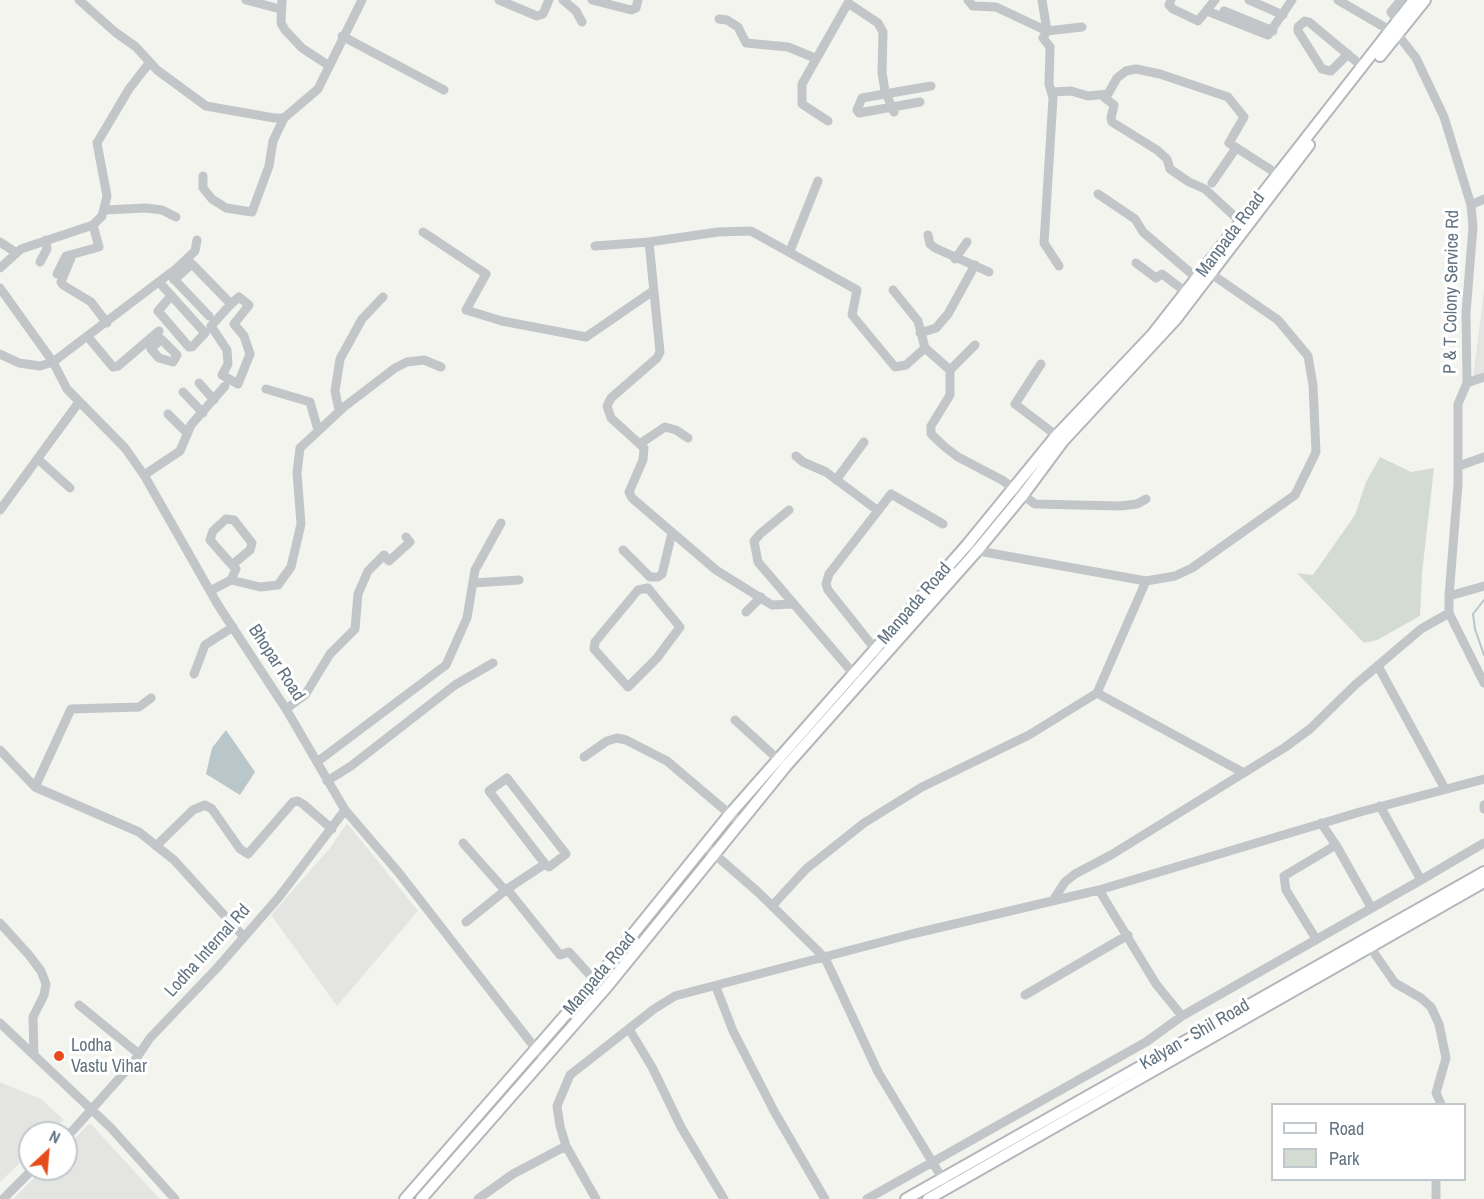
<!DOCTYPE html>
<style>
body{margin:0}
#map{position:relative;width:1484px;height:1199px;overflow:hidden;background:#f4f4ef;font-family:"Archivo Narrow",sans-serif}
canvas{display:block}
.legend{position:absolute;left:1271px;top:1103px;width:195px;height:78px;box-sizing:border-box;background:#fff;border:2px solid #c0c7cd;margin:0;padding:8px 10px;list-style:none;font-size:18px;color:#627381}
.legend li{display:flex;align-items:center;gap:12px;height:30px}
.legend b{width:30px;border:2px solid #c0c7cd}
.north{position:absolute;left:18px;top:1121px;width:60px;height:60px;box-sizing:border-box;background:#fff;border:2px solid #c0c7cd;border-radius:50%;rotate:26deg;font-size:16px;font-weight:700;line-height:24px;text-align:center;color:#627381}
.north::after{content:'';display:block;margin:auto;width:21px;height:27px;background:#e64d1c;clip-path:polygon(50% 0,100% 100%,50% 72%,0 100%)}
</style>
<div id="map">
<canvas width="1484" height="1199"></canvas>
<ul class="legend">
<li><b style="height:8px;background:#fff"></b>Road</li>
<li><b style="height:16px;background:#d4dbd0"></b>Park</li>
</ul>
<div class="north">N</div>
</div>
<script>
const g = document.querySelector('canvas').getContext('2d');
g.lineJoin = 'round';
function paint(path, color) {
  g.fillStyle = color;
  g.fill(path, 'evenodd');
}
function poly(rows) {
  const path = new Path2D();
  for (const r of rows) {
    path.moveTo(r[0], r[1]);
    for (let i = 2; i < r.length; i += 2) path.lineTo(r[i], r[i + 1]);
  }
  return path;
}
function trace(path, color, width, dash) {
  g.strokeStyle = color;
  g.lineWidth = width;
  g.lineCap = dash ? 'butt' : 'round';
  g.setLineDash(dash || []);
  g.stroke(path);
}
function drawText(font, color, halo, rows, align = 'center') {
  g.font = font + ' "Archivo Narrow",sans-serif';
  g.lineWidth = 6;
  g.setLineDash([]);
  g.textBaseline = 'middle';
  g.strokeStyle = halo;
  g.fillStyle = color;
  for (const [text, x, y, turn = 0] of rows) {
    g.save();
    g.translate(x, y);
    g.rotate((+turn || 0) * Math.PI / 180);
    g.textAlign = isNaN(turn) ? turn : align;
    if (halo) g.strokeText(text, 0, 0);
    g.fillText(text, 0, 0);
    g.restore();
  }
}
const built = poly([
 [1484,290,1484,372,1473,377],
 [347,823,418,911,337,1006,271,915,330,848],
 [0,1082,41,1099,64,1120,51,1133,30,1133,30,1153,0,1182],
 [90,1123,160,1199,13,1199,43,1169,66,1169,66,1147]
]);
const green = poly([
 [1380,457,1411,472,1434,468,1422,573,1420,616,1377,640,1364,643,1297,573,1313,575,1355,515,1366,482]
]);
const water = poly([
 [226,730,255,772,240,795,206,774,212,748]
]);
const stream = poly([
 [1484,600,1473,614,1475,629,1484,655]
]);
const minor = poly([
 [79,0,115,32,136,47,157,70,206,106,274,118,284,118,318,89,362,0],
 [246,0,280,9],
 [282,0,281,23,285,30,302,48,328,65],
 [499,0,537,16,543,14,549,0],
 [563,0,576,11,582,22],
 [592,0,631,10,636,8,638,0],
 [968,0,973,6,996,7,1047,31],
 [1042,0,1047,31],
 [1171,0,1169,5,1173,9,1198,21,1215,0],
 [1249,0,1283,15],
 [1338,0,1398,35,1416,58,1444,117,1471,205,1473,227,1466,313,1467,383,1458,404,1458,484,1449,596,1449,613,1484,683],
 [1401,0,1391,12,1402,25],
 [1207,11,1268,35,1292,0],
 [1224,11,1273,31],
 [719,19,727,20,738,27,746,43,788,47,815,58],
 [342,36,444,90],
 [1348,54,1331,71,1322,69,1298,31,1298,27,1305,21,1309,22,1363,67],
 [1052,92,1071,91,1088,96,1108,94,1117,78,1126,71,1136,69,1160,74,1228,97,1244,117,1229,143,1282,177],
 [1108,94,1105,98,1114,105,1111,118,1112,122,1157,150,1167,159,1170,169,1189,182,1205,189,1244,225],
 [920,102,859,113,857,110,862,98,931,86],
 [828,121,802,104,802,84,848,3,878,23,883,32,882,73,885,91,894,112],
 [203,176,203,188,212,199,226,208,252,212,269,166,273,141,284,118],
 [1212,183,1236,148],
 [1098,194,1135,219,1143,232,1200,281],
 [1471,205,1484,199],
 [104,210,146,208,162,210,176,217],
 [423,232,486,274,466,310,502,321,586,337,653,291],
 [928,235,930,244,935,248,989,272],
 [0,242,15,252],
 [595,246,649,242],
 [790,251,818,181],
 [71,258,61,282,63,285,91,302,107,323],
 [955,259,967,242],
 [40,262,47,249,46,240],
 [1136,263,1156,278,1162,274,1191,296],
 [1059,266,1044,243,1053,98,1049,84,1050,47,1043,38,1047,31,1082,27],
 [0,268,21,249,93,225,102,216,107,196,97,143,129,89,150,62],
 [57,274,66,256,99,247,93,225],
 [171,276,209,316],
 [174,280,192,264,231,304,239,297,249,305,234,324,244,336,250,354,238,384,222,375,228,364,227,350,211,326,231,304],
 [159,282,205,333,192,347,189,347,158,311,171,296],
 [0,288,53,362,67,389,125,448,144,475,218,605,286,709,345,810,399,873,539,1053],
 [893,290,918,321,925,348,950,370,950,395,931,426,931,434,945,447,958,457,1002,480,1035,504,1120,506,1137,504,1146,499],
 [920,333,936,328,948,314,975,265],
 [88,337,113,367,118,366,159,331],
 [161,339,177,355,173,362,159,358,151,349,161,339],
 [0,354,19,363,40,366,53,362,177,268,195,251,197,240],
 [1041,364,1015,404,1061,439],
 [950,370,975,345],
 [199,383,214,400],
 [1467,383,1484,377],
 [266,389,310,402,318,430],
 [183,392,203,413],
 [339,410,335,391,340,359,362,319,383,297],
 [168,414,187,433],
 [641,443,665,427,676,430,688,438],
 [796,456,803,462,826,472,877,510],
 [39,460,70,488],
 [1459,466,1484,457],
 [144,475,180,451,191,425,225,386],
 [836,480,864,442],
 [0,510,79,402],
 [789,510,760,534,754,541,758,562,858,679],
 [623,550,650,577,658,577,662,574,672,533],
 [973,550,1146,581,1175,576,1192,568,1295,495,1316,452,1313,385,1308,356,1278,320,1207,271],
 [231,580,236,569,232,565,210,540,213,531,226,519,234,520,252,543,250,550,232,565],
 [1146,581,1097,693,1244,773],
 [474,583,519,580],
 [648,588,680,627,657,658,628,687,594,649,595,642,638,590,648,588],
 [210,591,231,580,260,587,278,585,291,567,301,524,297,473,300,448,344,407,395,368,407,362,424,360,441,367],
 [1449,596,1484,586],
 [792,604,772,605,716,570,632,498,629,492,643,460,644,448,611,418,607,406,611,398,657,358,660,352,649,242,718,232,751,231,857,290,852,315,895,367,906,365,925,348],
 [746,612,761,597],
 [879,654,828,590,826,584,829,574,891,494,943,524],
 [1378,666,1445,789],
 [194,674,205,645,233,627],
 [286,709,305,695,330,654,355,629,358,594,368,571,384,555,389,561,410,542,406,537],
 [735,720,782,763],
 [0,750,35,787,139,832,174,860,244,937],
 [584,757,607,741,617,738,626,740,667,761,739,822],
 [317,762,446,665,467,618,475,570,501,523],
 [327,781,351,766,455,685,493,663],
 [35,787,71,709,139,707,151,698],
 [1484,805,1484,809],
 [463,843,502,887,507,889,545,864,549,867,566,854,507,778,489,791,545,864],
 [704,845,759,893,825,958,878,1072,945,1183],
 [1336,845,1371,907],
 [156,846,193,810,205,805,212,809,240,849,248,854,293,802,298,801,303,804,332,829],
 [1421,880,1484,843],
 [1099,890,1156,984,1182,1016],
 [1054,899,1065,882,1075,874,1111,855,1284,748,1310,729,1355,685,1421,629,1449,613],
 [772,906,806,869,864,823,922,787,1029,735,1097,693],
 [466,922,507,889,560,955,569,952,599,985],
 [0,923,29,955,41,971,46,984,44,995,33,1017,34,1055],
 [1316,939,1286,890,1284,876,1336,845,1321,823],
 [1370,947,1395,983,1421,998,1431,1007,1439,1024,1446,1058,1436,1093,1441,1104],
 [716,987,733,1031,774,1111,825,1199],
 [1025,995,1128,935],
 [79,1005,139,1054],
 [0,1023,111,1128,175,1199],
 [629,1029,652,1067,681,1127,724,1199],
 [66,1138,133,1063,150,1038,217,968,279,897,345,810],
 [3,1199,33,1169],
 [478,1199,513,1174,566,1146],
 [596,1199,566,1146,560,1126,557,1106,570,1075,654,1009,675,996,912,934,1099,890,1360,812,1484,779],
 [867,1199,1146,1042,1182,1016,1421,880,1380,806],
 [1436,1199,1436,1180]
]);
const major = poly([
 [1380,56,1425,0],
 [405,1199,595,981,730,814,967,545,1056,436,1152,335,1414,0],
 [421,1199,605,989,786,766,976,552,1023,495,1063,441,1176,319,1309,145],
 [906,1199,1484,872],
 [928,1199,1484,882]
]);
const markers = [
 [59,1056,6,"#e64d1c"]
];
const streetNames = [
 ["Manpada Road",1231,235,-53],
 ["P & T Colony Service Rd",1452,292,-89],
 ["Manpada Road",915,604,-49],
 ["Bhopar Road",276,663,57],
 ["Lodha Internal Rd",208,951,-48],
 ["Manpada Road",600,974,-50],
 ["Kalyan - Shil Road",1195,1035,-30]
];
const poiNames = [
 ["Lodha",71,1046],
 ["Vastu Vihar",71,1067]
];
paint(built, '#e4e5e3');
paint(green, '#d4dbd0');
paint(water, '#b9c6ca');
trace(stream, '#b9c6ca', 2);
trace(major, '#b3b7bb', 14);
trace(minor, '#c3c6c9', 9);
trace(major, '#fff', 10);
for (const [x, y, r, color] of markers) {
  const dot = new Path2D();
  dot.arc(x, y, r, 0, 2 * Math.PI);
  g.fillStyle = color;
  g.fill(dot);
  trace(dot, '#fff', 2);
}
drawText('18px', '#627381', '#fff', streetNames);
drawText('18px', '#627381', '#fff', poiNames, 'left');
</script>
